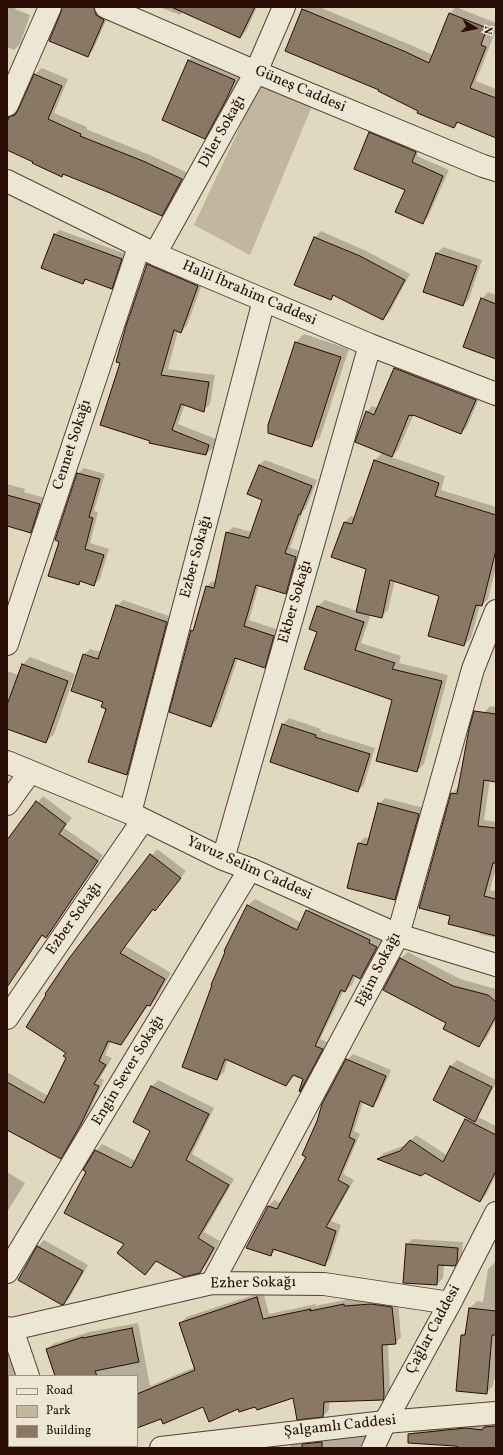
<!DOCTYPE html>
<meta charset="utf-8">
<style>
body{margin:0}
#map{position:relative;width:503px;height:1455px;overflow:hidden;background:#e1d9bf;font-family:Vollkorn,serif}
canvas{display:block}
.frame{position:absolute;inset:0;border:8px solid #280e04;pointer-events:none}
.legend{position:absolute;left:8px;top:1375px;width:130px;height:72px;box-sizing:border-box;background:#ece6d5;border:1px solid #9e9081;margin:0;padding:5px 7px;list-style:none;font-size:12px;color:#280e04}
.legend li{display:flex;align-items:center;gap:8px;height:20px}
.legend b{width:20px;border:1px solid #9e9081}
.north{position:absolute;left:455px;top:8px;width:40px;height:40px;-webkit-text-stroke:3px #ece6d5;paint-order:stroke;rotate:100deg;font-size:11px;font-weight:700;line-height:16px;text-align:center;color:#280e04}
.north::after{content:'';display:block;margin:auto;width:14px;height:18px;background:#280e04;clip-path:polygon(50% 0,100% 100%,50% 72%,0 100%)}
</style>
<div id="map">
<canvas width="503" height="1455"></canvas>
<div class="frame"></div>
<ul class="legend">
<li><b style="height:5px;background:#ece6d5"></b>Road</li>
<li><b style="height:11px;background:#c2b69f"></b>Park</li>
<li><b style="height:11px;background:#887865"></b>Building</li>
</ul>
<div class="north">N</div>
</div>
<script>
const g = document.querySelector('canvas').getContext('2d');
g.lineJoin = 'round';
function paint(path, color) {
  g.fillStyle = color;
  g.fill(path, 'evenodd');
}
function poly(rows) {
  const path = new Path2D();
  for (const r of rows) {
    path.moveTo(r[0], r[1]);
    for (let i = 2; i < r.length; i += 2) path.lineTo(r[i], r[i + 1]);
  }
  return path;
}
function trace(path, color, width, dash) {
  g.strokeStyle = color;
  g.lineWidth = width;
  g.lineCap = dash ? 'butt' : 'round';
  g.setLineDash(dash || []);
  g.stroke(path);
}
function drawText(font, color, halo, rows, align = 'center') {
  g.font = font + ' Vollkorn,serif';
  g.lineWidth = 3.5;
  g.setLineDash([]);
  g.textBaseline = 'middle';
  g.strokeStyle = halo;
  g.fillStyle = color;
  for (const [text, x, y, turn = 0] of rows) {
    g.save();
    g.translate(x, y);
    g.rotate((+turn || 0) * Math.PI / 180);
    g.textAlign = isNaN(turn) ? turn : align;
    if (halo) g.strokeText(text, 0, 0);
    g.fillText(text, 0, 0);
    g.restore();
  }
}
const green = poly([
 [261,82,312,106,250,255,194,225]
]);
const shadow = poly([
 [7,7,16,7,15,9,30,15,20,44,14,50,7,47],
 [63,7,101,7,109,14,93,50,87,56],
 [159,7,257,7,246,31,240,37,183,11,180,15],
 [306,7,319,7,413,46,433,55,450,13,456,7,496,23,496,30,476,81,496,89,496,137,459,122,454,127,419,110,380,89,303,10],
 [198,52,243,72,235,89,213,129,204,138,163,120,189,60],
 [42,68,68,79,54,113,87,127,86,129,150,155,188,173,168,209,161,215,111,192,7,149,7,109,16,111,20,110,35,74],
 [376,127,421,146,417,156,449,170,428,217,422,223,406,189,370,133],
 [60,230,126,254,117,283,112,288,86,279,83,283,54,235],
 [321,231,366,251,410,274,389,313,383,319,335,295,331,299,295,284,315,237],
 [443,247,482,260,469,299,463,305,437,253],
 [155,258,204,279,187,325,181,332,178,331,168,369,215,375,210,404,204,410,185,404,178,424,216,439,213,448,206,454,150,442,121,362,148,265],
 [488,292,496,295,496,358,482,299],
 [304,334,349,349,320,437,311,446,296,342],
 [401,362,481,394,467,427,461,433,414,414,398,450,391,457,445,476,441,490,496,507,496,567,488,599,482,605,480,605,471,638,464,645,440,596,395,580,388,610,381,617,371,614,361,643,401,656,399,663,448,675,424,764,417,771,393,700,318,631,310,629,318,606,325,600,357,611,367,568,333,556,345,522,351,516,355,517,375,460,383,452,367,412,372,406,378,408,395,368],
 [265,460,317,480,306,508,303,511,290,548,301,551,291,587,286,593,259,585,249,620,279,630,270,661,264,666,238,658,217,720,211,726,192,631,195,627,207,586,212,581,217,582,227,533,233,527,252,532,263,499,259,465],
 [84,468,105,474,94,511,98,512,90,543,109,549,100,579,94,585,81,581,78,584,60,541,78,474],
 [7,484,25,489,24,492,45,498,36,526,30,532,7,525],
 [123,600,172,617,133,768,127,774,107,708,84,655,90,649,101,652,117,606],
 [30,657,75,674,54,734,46,742,7,727,7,671,19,675,22,665],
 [490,706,496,707,496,781,490,780,484,820,496,822,496,868,490,890,496,891,496,938,479,934,480,931,451,915,452,794,458,787,484,713],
 [289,718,321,729,320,731,375,748,364,785,358,791,283,724],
 [43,796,72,818,64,828,103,855,52,930,46,936,43,934,7,987,7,842],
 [385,798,424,808,400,893,394,899,359,843,365,837,369,839,379,804],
 [157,849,186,871,161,903,155,909,154,909,125,946,171,973,156,999,150,1005,149,1004,127,1037,121,1044,111,1041,105,1055,112,1058,100,1078,104,1080,87,1116,67,1151,61,1157,7,1126,7,1072,48,1096,67,1057,71,957],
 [255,899,302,923,307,911,314,904,383,940,367,971,360,978,356,976,352,985,345,991,344,990,320,1039,329,1043,306,1084,300,1091,304,1079,295,1075,286,1085,228,1059,224,1072,217,1079,227,951,225,950,248,905],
 [408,952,460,979,496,989,496,1020,486,1039,478,1046,400,959],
 [353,1054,391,1070,378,1100,372,1106,363,1102,354,1131,360,1134,343,1174,354,1180,331,1221,341,1225,330,1259,324,1265,277,1249,271,1255,268,1206,274,1200,282,1203,307,1157,347,1060],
 [457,1060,496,1080,496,1083,478,1117,496,1126,496,1175,486,1195,480,1201,425,1172,421,1175,379,1158,384,1153,406,1145,416,1135,448,1156,468,1117,434,1100,451,1066],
 [158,1080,214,1108,192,1154,234,1179,204,1232,220,1241,206,1265,199,1272,157,1260,145,1273,125,1244,87,1171,96,1151,102,1144,136,1161,152,1130,151,1087],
 [7,1172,25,1183,7,1212],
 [412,1239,463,1242,462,1255,454,1265,444,1264,443,1278,437,1284,406,1245],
 [44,1240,88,1265,70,1297,64,1303,19,1280,38,1246],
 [495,1262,496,1380,494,1380,493,1386,486,1393,462,1335,467,1330,470,1308,477,1301,483,1302,488,1269],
 [263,1292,269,1314,316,1304,315,1306,349,1299,350,1300,378,1298,398,1301,401,1337,395,1343,388,1343,390,1390,388,1393,382,1399,329,1401,329,1410,323,1416,293,1397,239,1408,203,1406,137,1427,137,1376,56,1376,47,1350,53,1344,89,1332,138,1323,150,1386,195,1367,181,1323,186,1317],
 [7,1342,24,1376,9,1376,9,1440,7,1440],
 [496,1420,496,1448,469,1448,413,1433,418,1428],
 [368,1434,368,1448,289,1448,296,1439]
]);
const building = poly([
 [62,7,94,7,96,15,104,20,88,57,49,41,61,12,62,7],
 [171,7,255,7,240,38,171,7],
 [302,9,406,52,429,63,449,13,487,28,481,45,486,47,470,88,496,98,496,138,457,122,454,128,417,113,418,111,378,91,379,90,285,51,302,9],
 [188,60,235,80,227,98,205,139,162,120,188,60],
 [34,74,62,86,48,119,81,134,80,136,143,161,182,179,162,216,110,193,63,174,62,177,32,163,33,162,7,150,7,122,9,117,15,115,18,110,34,74],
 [369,132,416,152,412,162,443,176,423,224,395,212,405,190,354,169,369,132],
 [54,234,122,259,112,289,85,279,83,284,41,268,54,234],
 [314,237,360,256,405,280,383,320,333,295,331,300,294,285,314,237],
 [436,253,477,266,463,306,423,292,436,253],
 [147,264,198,286,181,333,174,330,161,375,209,382,204,412,181,404,172,430,209,445,206,455,149,443,150,441,100,425,120,363,116,362,126,326,147,264],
 [481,298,496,304,496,359,463,347,481,298],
 [295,342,341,357,312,447,268,433,268,425,295,342],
 [394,368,476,400,461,434,413,415,412,416,409,415,392,457,355,442,366,411,374,415,394,368],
 [374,460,439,483,435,496,496,515,496,550,482,606,476,605,464,646,428,636,439,596,390,580,382,618,356,612,366,569,331,557,344,522,352,524,374,460],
 [259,465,312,486,300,515,299,514,285,553,296,557,286,594,256,585,244,626,274,636,265,668,235,658,211,727,169,712,191,630,193,631,206,586,214,588,226,532,249,538,262,500,247,494,259,465],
 [77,473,100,479,89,517,93,518,85,549,104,555,94,586,80,581,79,585,48,576,59,542,55,540,77,473],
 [7,495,40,504,31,533,7,526,7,495],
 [116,605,167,622,127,775,88,762,106,709,101,707,103,702,71,691,83,654,98,659,116,605],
 [317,606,364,622,355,650,395,663,392,669,442,681,417,772,376,761,392,700,304,669,317,632,309,629,317,606],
 [22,664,68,681,46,743,7,729,7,705,22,664],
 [474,711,496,714,496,782,484,780,478,826,496,828,496,863,493,863,484,896,496,899,496,936,448,924,450,916,419,908,451,793,457,794,469,729,474,711],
 [282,724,316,735,315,737,370,754,358,792,270,762,282,724],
 [36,801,66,824,59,834,98,861,46,938,42,935,7,987,7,840,36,801],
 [378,803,419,814,395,900,347,888,358,843,367,845,378,803],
 [150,854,181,878,155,911,153,909,120,953,165,979,150,1006,147,1005,121,1045,108,1041,99,1061,106,1065,94,1084,99,1086,81,1124,61,1159,7,1130,7,1082,44,1103,66,1058,63,1056,66,1053,26,1027,46,995,45,994,70,957,150,854],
 [247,905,297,930,306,910,370,940,369,943,377,947,360,979,353,975,345,992,341,990,315,1046,323,1049,300,1092,299,1091,303,1079,293,1075,286,1086,225,1059,217,1080,182,1067,212,985,211,985,225,952,224,951,247,905],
 [400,958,453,986,488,995,496,1002,496,1016,479,1047,443,1029,446,1023,383,990,400,958],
 [346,1059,386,1076,373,1107,360,1101,349,1137,355,1140,338,1180,349,1186,326,1227,336,1231,325,1266,273,1249,271,1256,246,1248,268,1206,277,1209,306,1157,302,1155,317,1121,322,1104,346,1059],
 [450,1066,492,1087,475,1122,433,1100,450,1066],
 [151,1086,209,1114,186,1160,229,1185,198,1238,214,1248,200,1273,184,1277,156,1261,145,1275,117,1253,124,1244,64,1213,86,1172,83,1170,95,1150,131,1168,132,1167,150,1131,133,1122,151,1086],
 [465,1119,496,1135,496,1171,480,1202,425,1173,421,1176,377,1159,400,1151,410,1140,443,1162,465,1119],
 [406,1244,458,1248,457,1262,455,1266,438,1265,437,1285,403,1283,406,1244],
 [37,1246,83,1271,64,1304,62,1305,18,1280,37,1246],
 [257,1297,263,1319,311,1309,310,1311,344,1304,344,1306,371,1304,392,1307,396,1344,382,1345,384,1397,383,1400,324,1402,323,1417,297,1420,293,1398,257,1410,255,1407,239,1412,238,1409,209,1422,203,1407,163,1424,161,1419,137,1428,137,1394,195,1370,179,1323,257,1297],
 [469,1308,496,1311,496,1335,492,1335,487,1394,456,1391,461,1335,465,1335,469,1308],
 [132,1328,139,1362,95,1371,97,1376,55,1376,46,1349,83,1337,83,1338,132,1328],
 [496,1426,496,1448,461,1448,455,1446,408,1443,408,1434,466,1428,482,1430,484,1427,496,1426],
 [322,1442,322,1448,302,1448,302,1444,322,1442]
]);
const minor = poly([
 [106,7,256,72,483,166,496,170],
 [7,105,50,7],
 [7,181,155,254,370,345,496,394],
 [155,254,256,72,284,7],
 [7,644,139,247],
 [7,762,130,813,223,859,250,869,398,935,496,965],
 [7,804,30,772],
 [130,813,264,300],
 [223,859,370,345],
 [7,1018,143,820],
 [7,1272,250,869],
 [212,1283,398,935,473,669,496,611],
 [7,1328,12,1329,28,1376],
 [12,1329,212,1283,324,1284,450,1303],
 [48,1446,49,1448],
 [373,1448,385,1422,450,1303,496,1213]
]);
const tertiary = poly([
 [161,1448,385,1422,496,1413]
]);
const streetNames = [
 ["Güneş Caddesi",300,90,23],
 ["Diler Sokağı",223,132,-61],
 ["Halil İbrahim Caddesi",249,294,23],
 ["Cennet Sokağı",73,445,-72],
 ["Ezber Sokağı",197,557,-75],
 ["Ekber Sokağı",296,602,-74],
 ["Yavuz Selim Caddesi",249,869,24],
 ["Ezber Sokağı",75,919,-55],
 ["Eğim Sokağı",379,970,-63],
 ["Engin Sever Sokağı",129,1071,-59],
 ["Ezher Sokağı",253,1284,-1],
 ["Çağlar Caddesi",434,1330,-62],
 ["Şalgamlı Caddesi",340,1427,-6]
];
paint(green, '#c2b69f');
paint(shadow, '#0003');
paint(building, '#887865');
trace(building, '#280e04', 1);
trace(minor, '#564133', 24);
trace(tertiary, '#564133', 24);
trace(minor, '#ece6d5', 22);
trace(tertiary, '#ece6d5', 22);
drawText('15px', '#280e04', '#ece6d5', streetNames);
</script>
